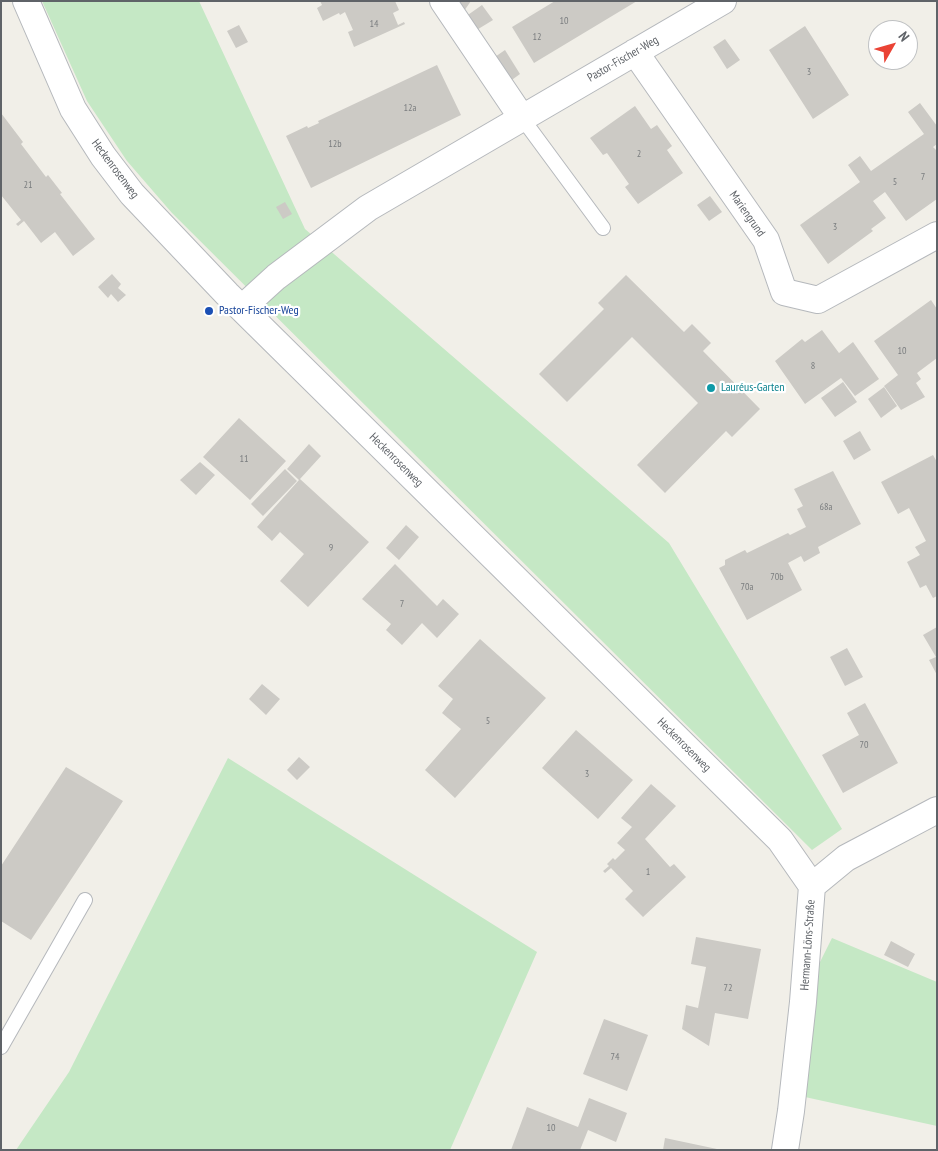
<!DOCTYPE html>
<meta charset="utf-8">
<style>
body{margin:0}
#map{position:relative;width:938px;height:1151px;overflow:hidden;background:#f1efe8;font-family:"PT Sans Narrow",sans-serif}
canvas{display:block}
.frame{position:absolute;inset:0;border:2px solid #5f6368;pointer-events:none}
.north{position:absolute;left:868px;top:20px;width:50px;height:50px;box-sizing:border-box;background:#fff;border:1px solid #bfc1c3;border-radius:50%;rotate:52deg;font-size:14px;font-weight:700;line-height:20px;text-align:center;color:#5f6368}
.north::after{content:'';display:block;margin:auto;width:18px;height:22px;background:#ea4335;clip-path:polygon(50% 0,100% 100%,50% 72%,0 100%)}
</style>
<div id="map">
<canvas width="938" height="1151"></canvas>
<div class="frame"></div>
<div class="north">N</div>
</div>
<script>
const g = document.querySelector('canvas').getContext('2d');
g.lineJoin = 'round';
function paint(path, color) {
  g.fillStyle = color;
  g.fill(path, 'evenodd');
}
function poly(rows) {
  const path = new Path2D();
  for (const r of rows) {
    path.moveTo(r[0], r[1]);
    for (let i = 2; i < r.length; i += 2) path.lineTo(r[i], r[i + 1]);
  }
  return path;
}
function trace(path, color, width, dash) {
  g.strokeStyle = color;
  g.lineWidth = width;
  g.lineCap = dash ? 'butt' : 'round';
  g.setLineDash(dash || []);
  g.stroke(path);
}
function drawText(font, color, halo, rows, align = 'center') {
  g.font = font + ' "PT Sans Narrow",sans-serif';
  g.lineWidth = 4.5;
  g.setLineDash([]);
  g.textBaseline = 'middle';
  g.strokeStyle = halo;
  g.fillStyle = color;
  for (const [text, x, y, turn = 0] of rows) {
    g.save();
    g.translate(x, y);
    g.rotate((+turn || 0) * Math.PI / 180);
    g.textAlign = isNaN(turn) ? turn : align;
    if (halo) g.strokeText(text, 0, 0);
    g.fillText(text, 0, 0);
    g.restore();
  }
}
const green = poly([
 [42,1,199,1,305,229,669,543,842,829,812,850,172,213,127,161,87,101],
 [228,758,537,952,450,1150,16,1150,69,1072],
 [832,938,937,982,937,1126,805,1097,817,968]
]);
const building = poly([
 [320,1,395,1,399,10,393,13,398,25,404,22,405,24,354,47,348,32,353,30,345,12,340,15,339,13,323,21,317,8,322,5],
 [453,1,471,1,464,11],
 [555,1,637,1,534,63,512,27],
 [482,5,493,20,475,31,465,17],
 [239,25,248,42,236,48,227,31],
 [805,26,849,95,813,119,769,50],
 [725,39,740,60,727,69,713,47],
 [505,50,520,74,509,82,492,59],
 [437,65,461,115,311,188,286,136,307,126,308,128,319,123,318,121],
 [920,103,937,126,937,144,933,147,937,151,937,199,906,221,885,192,873,201,886,218,871,229,873,231,828,264,800,225,860,182,848,165,860,156,871,171,924,134,908,112],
 [635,106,651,129,657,125,672,146,667,150,683,173,638,204,625,187,629,184,607,153,603,155,590,138],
 [1,113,23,142,21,144,46,177,48,175,62,193,60,194,95,239,73,256,55,232,41,243,24,221,18,226,16,224,21,220,1,195],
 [710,196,722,212,709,221,697,205],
 [285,202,292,214,283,219,276,207],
 [112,274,121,284,118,288,126,295,118,302,111,294,108,298,98,287],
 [626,275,684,332,692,324,711,343,703,351,760,409,732,437,726,431,665,493,637,465,698,403,632,337,567,402,539,374,604,309,598,303],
 [931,300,937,309,937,358,917,373,921,379,916,383,925,397,901,410,884,386,898,375,874,341],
 [822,330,839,353,853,342,879,379,855,396,841,378,805,404,775,361,802,339,805,342],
 [843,382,857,402,835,417,821,398],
 [884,387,897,406,881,418,868,399],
 [239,418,286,461,250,500,203,457],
 [860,431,871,450,854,460,843,441],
 [309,444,321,456,300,479,369,542,308,607,280,581,304,554,280,532,272,541,257,527,299,480,287,469],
 [933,455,937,462,937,596,933,598,926,585,920,588,907,562,920,555,915,547,926,541,909,508,898,514,881,482],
 [200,462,215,475,196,495,180,480],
 [285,469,297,481,263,516,251,504],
 [833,471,861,524,818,547,820,553,804,562,801,556,788,563,802,590,747,620,719,568,725,565,725,560,745,550,747,553,788,533,790,535,806,527,797,509,803,506,794,489],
 [406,525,419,537,399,560,386,548],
 [395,564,437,606,443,599,459,614,437,638,422,623,402,645,386,630,391,624,362,599],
 [937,627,937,675,929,660,936,657,923,635],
 [480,639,546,698,455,798,425,770,461,729,442,713,453,699,438,686],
 [847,648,863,677,845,686,830,657],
 [262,684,280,699,266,715,249,699],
 [865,703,898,763,843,793,822,755,859,735,847,713],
 [576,730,633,780,598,819,542,768],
 [299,757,310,767,297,780,287,770],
 [66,767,123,801,31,940,1,921,1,866],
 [651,784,676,806,645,839,670,867,674,864,686,877,643,917,625,899,633,891,611,868,605,873,603,871,609,866,607,864,613,858,615,860,625,850,617,843,632,827,621,818],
 [696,937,761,949,748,1019,715,1013,709,1046,682,1029,686,1005,698,1008,706,967,691,964],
 [891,941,915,954,908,967,884,955],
 [604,1019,648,1035,627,1091,583,1074],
 [589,1098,627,1113,616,1142,588,1130,580,1150,511,1150,527,1107,578,1127],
 [665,1138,717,1149,717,1150,663,1150]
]);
const lane = poly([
 [522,118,603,228],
 [1,1047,85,900]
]);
const street = poly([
 [26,1,73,109,103,156,132,194,227,294,780,840,812,886],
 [443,1,522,118],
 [635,52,766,240,784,292,818,300,937,235],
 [242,308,276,277,368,208,723,1],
 [785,1150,791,1111,803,1002,812,886,846,858,937,810]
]);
const markers = [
 [209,311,5,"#1a4fb4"],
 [711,388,5,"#0f9aa8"]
];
const numberNames = [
 ["10",564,21],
 ["14",374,24],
 ["12",537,37],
 ["3",809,72],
 ["12a",410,108],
 ["12b",335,144],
 ["2",639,154],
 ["7",923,177],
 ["5",895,182],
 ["21",28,185],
 ["3",835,227],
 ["10",902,351],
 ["8",813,366],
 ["11",244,459],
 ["68a",826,507],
 ["9",331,548],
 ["70b",777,577],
 ["70a",747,587],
 ["7",402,604],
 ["5",488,721],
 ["70",864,745],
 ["3",587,774],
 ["1",648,872],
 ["72",728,988],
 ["74",615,1057],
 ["10",551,1128]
];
const streetNames = [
 ["Pastor-Fischer-Weg",623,59,-30],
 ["Heckenrosenweg",115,169,53],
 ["Mariengrund",747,214,55],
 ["Heckenrosenweg",396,460,45],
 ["Heckenrosenweg",684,745,45],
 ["Hermann-Löns-Straße",808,945,-86]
];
const transitNames = [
 ["Pastor-Fischer-Weg",219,311]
];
const cultureNames = [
 ["Lauréus-Garten",721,388]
];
paint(green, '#c5e8c5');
paint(building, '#cccac5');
trace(lane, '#b5b8bc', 16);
trace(street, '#b5b8bc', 28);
trace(lane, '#fff', 14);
trace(street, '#fff', 26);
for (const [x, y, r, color] of markers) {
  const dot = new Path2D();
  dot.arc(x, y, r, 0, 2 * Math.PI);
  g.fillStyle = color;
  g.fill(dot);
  trace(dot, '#fff', 2);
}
drawText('10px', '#7a7d7f', null, numberNames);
drawText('12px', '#5f6368', '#fff', streetNames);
drawText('12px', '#164399', '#fff', transitNames, 'left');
drawText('12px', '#0d838f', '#fff', cultureNames, 'left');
</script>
